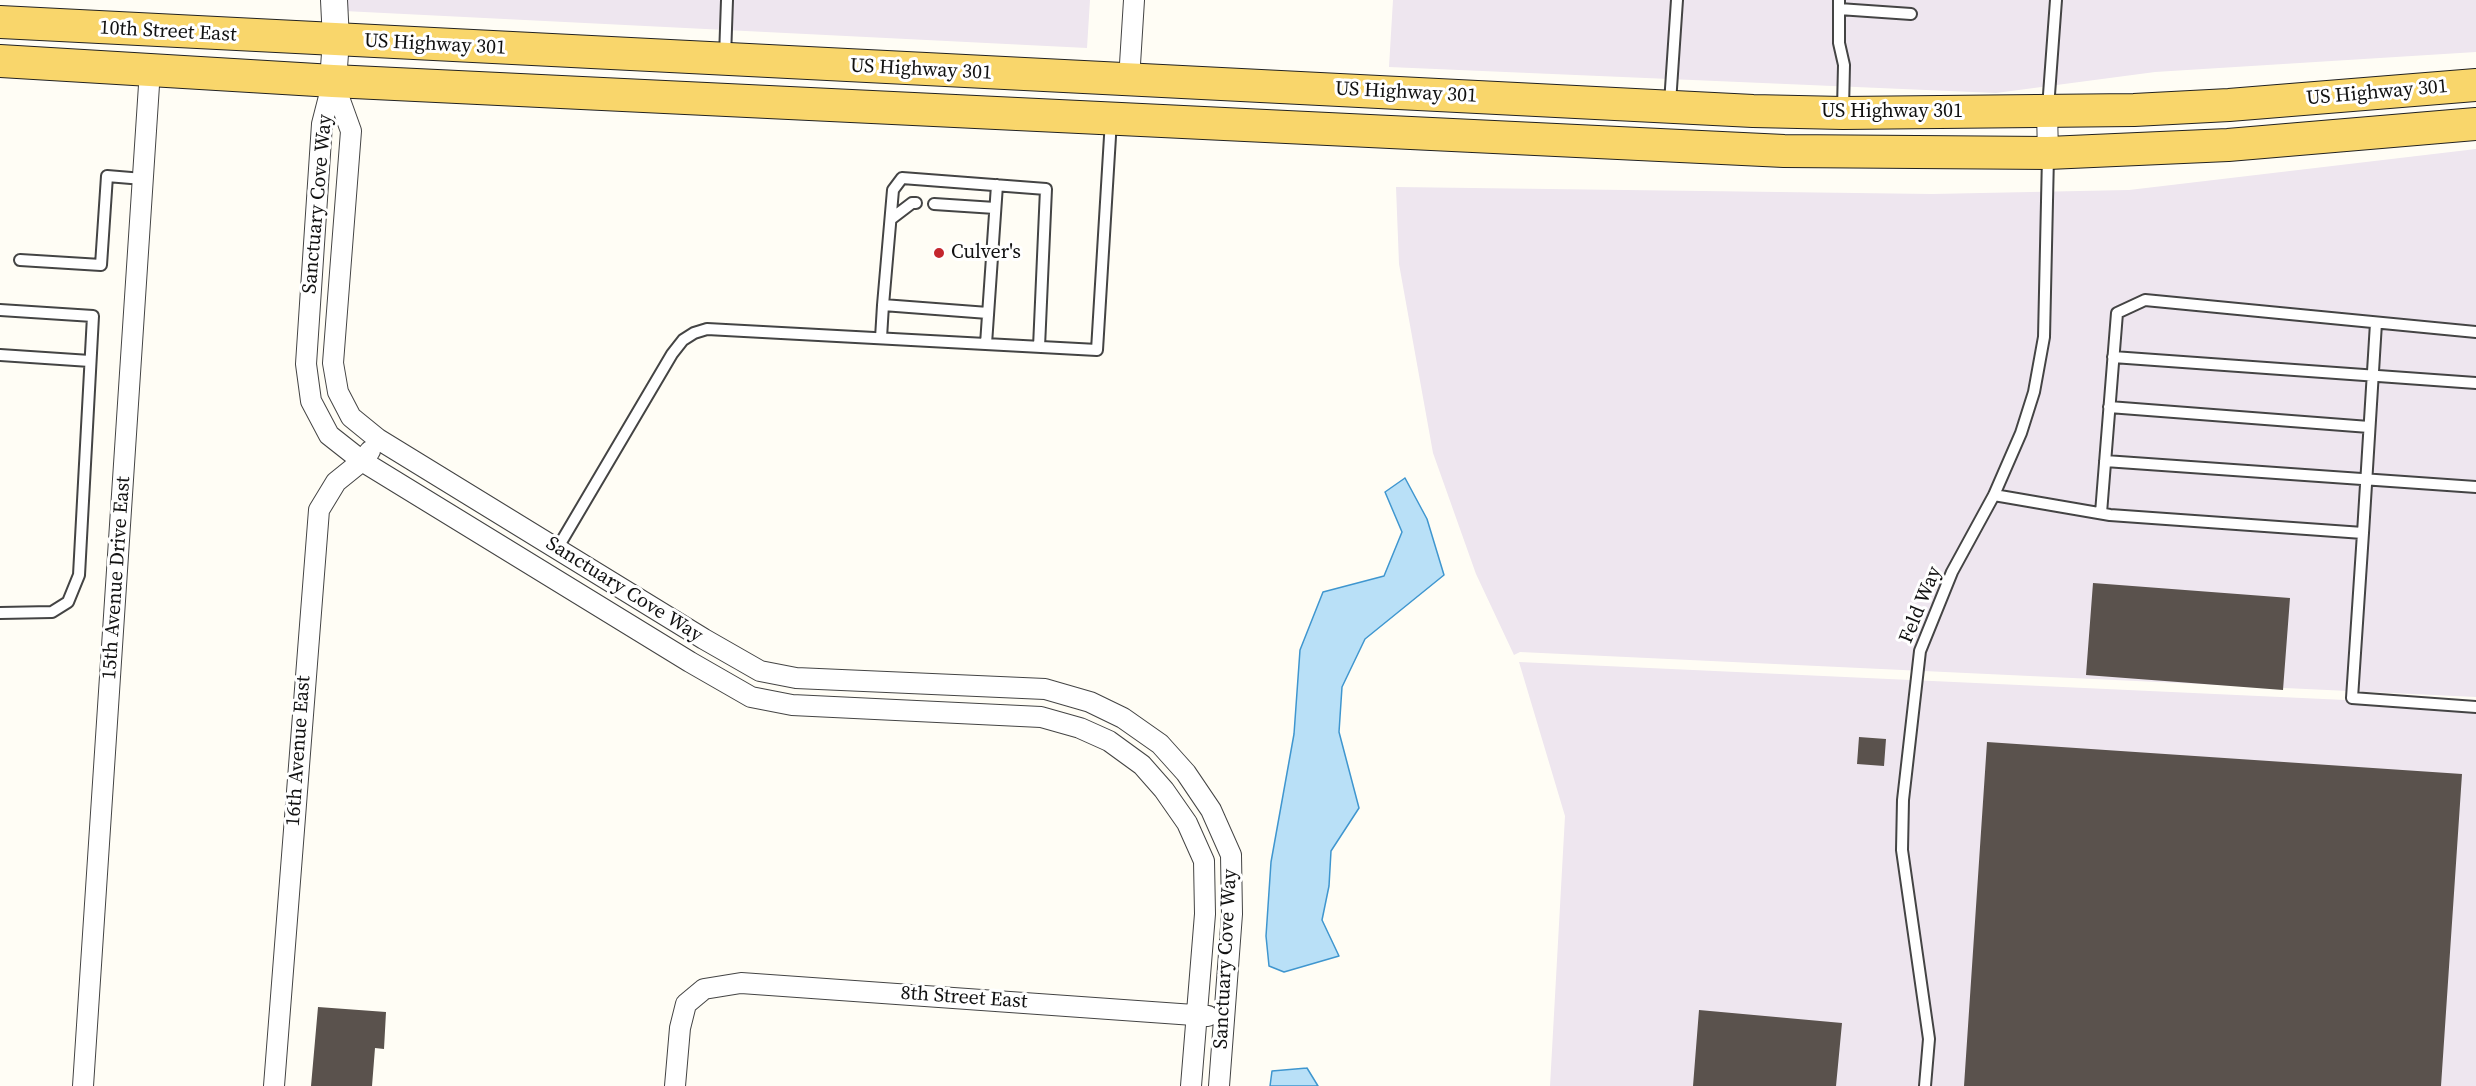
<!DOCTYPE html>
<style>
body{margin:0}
canvas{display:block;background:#fffdf5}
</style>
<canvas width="2476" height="1086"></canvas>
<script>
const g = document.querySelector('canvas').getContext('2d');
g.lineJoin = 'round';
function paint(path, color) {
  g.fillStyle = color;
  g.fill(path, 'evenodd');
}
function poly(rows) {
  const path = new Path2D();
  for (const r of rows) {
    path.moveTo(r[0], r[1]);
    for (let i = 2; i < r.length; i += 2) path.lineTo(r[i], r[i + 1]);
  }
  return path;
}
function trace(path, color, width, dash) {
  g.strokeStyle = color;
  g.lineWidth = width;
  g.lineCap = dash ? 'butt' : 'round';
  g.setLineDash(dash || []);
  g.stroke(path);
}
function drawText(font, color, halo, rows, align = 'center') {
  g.font = font + ' "Source Serif 4",serif';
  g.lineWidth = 6;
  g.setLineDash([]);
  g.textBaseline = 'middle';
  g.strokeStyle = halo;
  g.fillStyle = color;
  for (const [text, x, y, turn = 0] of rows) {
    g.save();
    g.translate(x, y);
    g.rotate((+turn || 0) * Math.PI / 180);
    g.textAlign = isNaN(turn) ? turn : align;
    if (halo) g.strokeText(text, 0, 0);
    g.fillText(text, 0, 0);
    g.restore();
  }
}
const industrial = poly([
 [344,0,1090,0,1087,48,344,11],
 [1393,0,2476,0,2476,52,2155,72,1996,93,1389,67],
 [2476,149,2476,697,1520,652,1514,655,1476,574,1433,453,1399,264,1396,187,1932,194,2129,190],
 [1519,662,2476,706,2476,1086,1550,1086,1565,816]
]);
const water = poly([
 [1405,478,1427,519,1444,575,1365,639,1342,687,1339,732,1359,808,1331,851,1329,886,1322,920,1339,956,1284,972,1269,966,1266,936,1271,862,1294,734,1300,650,1323,592,1384,576,1402,532,1385,492,1405,478],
 [1307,1068,1318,1086,1270,1086,1272,1071,1307,1068]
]);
const building = poly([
 [2093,583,2290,598,2283,690,2086,675],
 [1859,737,1886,739,1884,766,1857,764],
 [1987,742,2462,774,2441,1086,1964,1086],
 [318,1007,386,1012,384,1049,375,1048,372,1086,311,1086],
 [1699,1010,1842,1023,1836,1086,1693,1086]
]);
const service = poly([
 [1839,0,1839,43,1844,65,1843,109],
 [1839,9,1911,14],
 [725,57,727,0],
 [1670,103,1677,0],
 [2048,108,2056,0],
 [934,204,995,208],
 [891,219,912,203,916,203],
 [20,260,101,265,107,176,143,179],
 [0,310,93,316,79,575,68,602,52,612,0,613],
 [988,313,883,305,893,190,902,178,1046,189,1039,347],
 [881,338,883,305],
 [986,344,997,185],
 [0,355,90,361],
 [2113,357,2476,383],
 [2109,407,2369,427],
 [2105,461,2476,487],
 [1994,495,2110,515,2363,533,2352,698,2476,707],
 [2101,513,2117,313,2145,300,2476,332],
 [2363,533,2376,323],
 [557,549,672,354,683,340,694,333,707,329,1097,350,1111,120],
 [1925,1086,1929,1039,1902,850,1903,800,1920,651,1952,572,1994,495,2021,433,2034,392,2044,337,2048,156]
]);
const minor = poly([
 [1129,80,1134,0],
 [333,81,351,131,333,363,338,392,351,417,378,439,704,639,760,671,796,678,1045,689,1090,702,1123,718,1160,744,1186,773,1211,810,1231,855,1232,914,1219,1086],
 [333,81,322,124,306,364,311,401,329,435,362,461,690,662,751,697,792,705,1041,717,1080,728,1109,741,1142,765,1164,790,1187,823,1204,861,1205,914,1191,1086],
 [2047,112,2048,153],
 [83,1086,150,70],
 [274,1086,319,510,336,482,362,461,370,451],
 [675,1086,680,1028,686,1004,704,989,741,983,1208,1016]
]);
const tertiary = poly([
 [333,81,336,40,334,0]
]);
const primary = poly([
 [0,22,1753,111,1843,113,2134,110,2229,105,2476,85],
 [0,61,333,81,1784,151,2048,153,2228,145,2476,124]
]);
const markers = [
 [939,253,6,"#c4262e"]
];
const streetNames = [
 ["10th Street East",168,32,3],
 ["US Highway 301",435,45,3],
 ["US Highway 301",921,70,3],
 ["US Highway 301",1406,93,3],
 ["US Highway 301",2377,93,-5],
 ["US Highway 301",1892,112],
 ["Sanctuary Cove Way",318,204,-85],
 ["15th Avenue Drive East",117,578,-86],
 ["Sanctuary Cove Way",624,590,32],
 ["Feld Way",1921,605,-68],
 ["16th Avenue East",299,751,-86],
 ["Sanctuary Cove Way",1226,959,-87],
 ["8th Street East",964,998,4]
];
const poiNames = [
 ["Culver's",951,253]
];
paint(industrial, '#eee6ef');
paint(water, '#b9e0f7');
trace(water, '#3f96cf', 1.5);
paint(building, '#5a524d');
trace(service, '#444', 14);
trace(minor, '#444', 22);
trace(tertiary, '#444', 28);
trace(primary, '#222', 34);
trace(service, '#fff', 10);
trace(minor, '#fff', 20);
trace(tertiary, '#fff', 26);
trace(primary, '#f9d66b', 32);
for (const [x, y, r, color] of markers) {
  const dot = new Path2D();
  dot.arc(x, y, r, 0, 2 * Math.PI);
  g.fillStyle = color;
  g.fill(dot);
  trace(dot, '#fff', 2);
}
drawText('20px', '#111', '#fff', streetNames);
drawText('20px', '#111', '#fff', poiNames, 'left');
</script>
